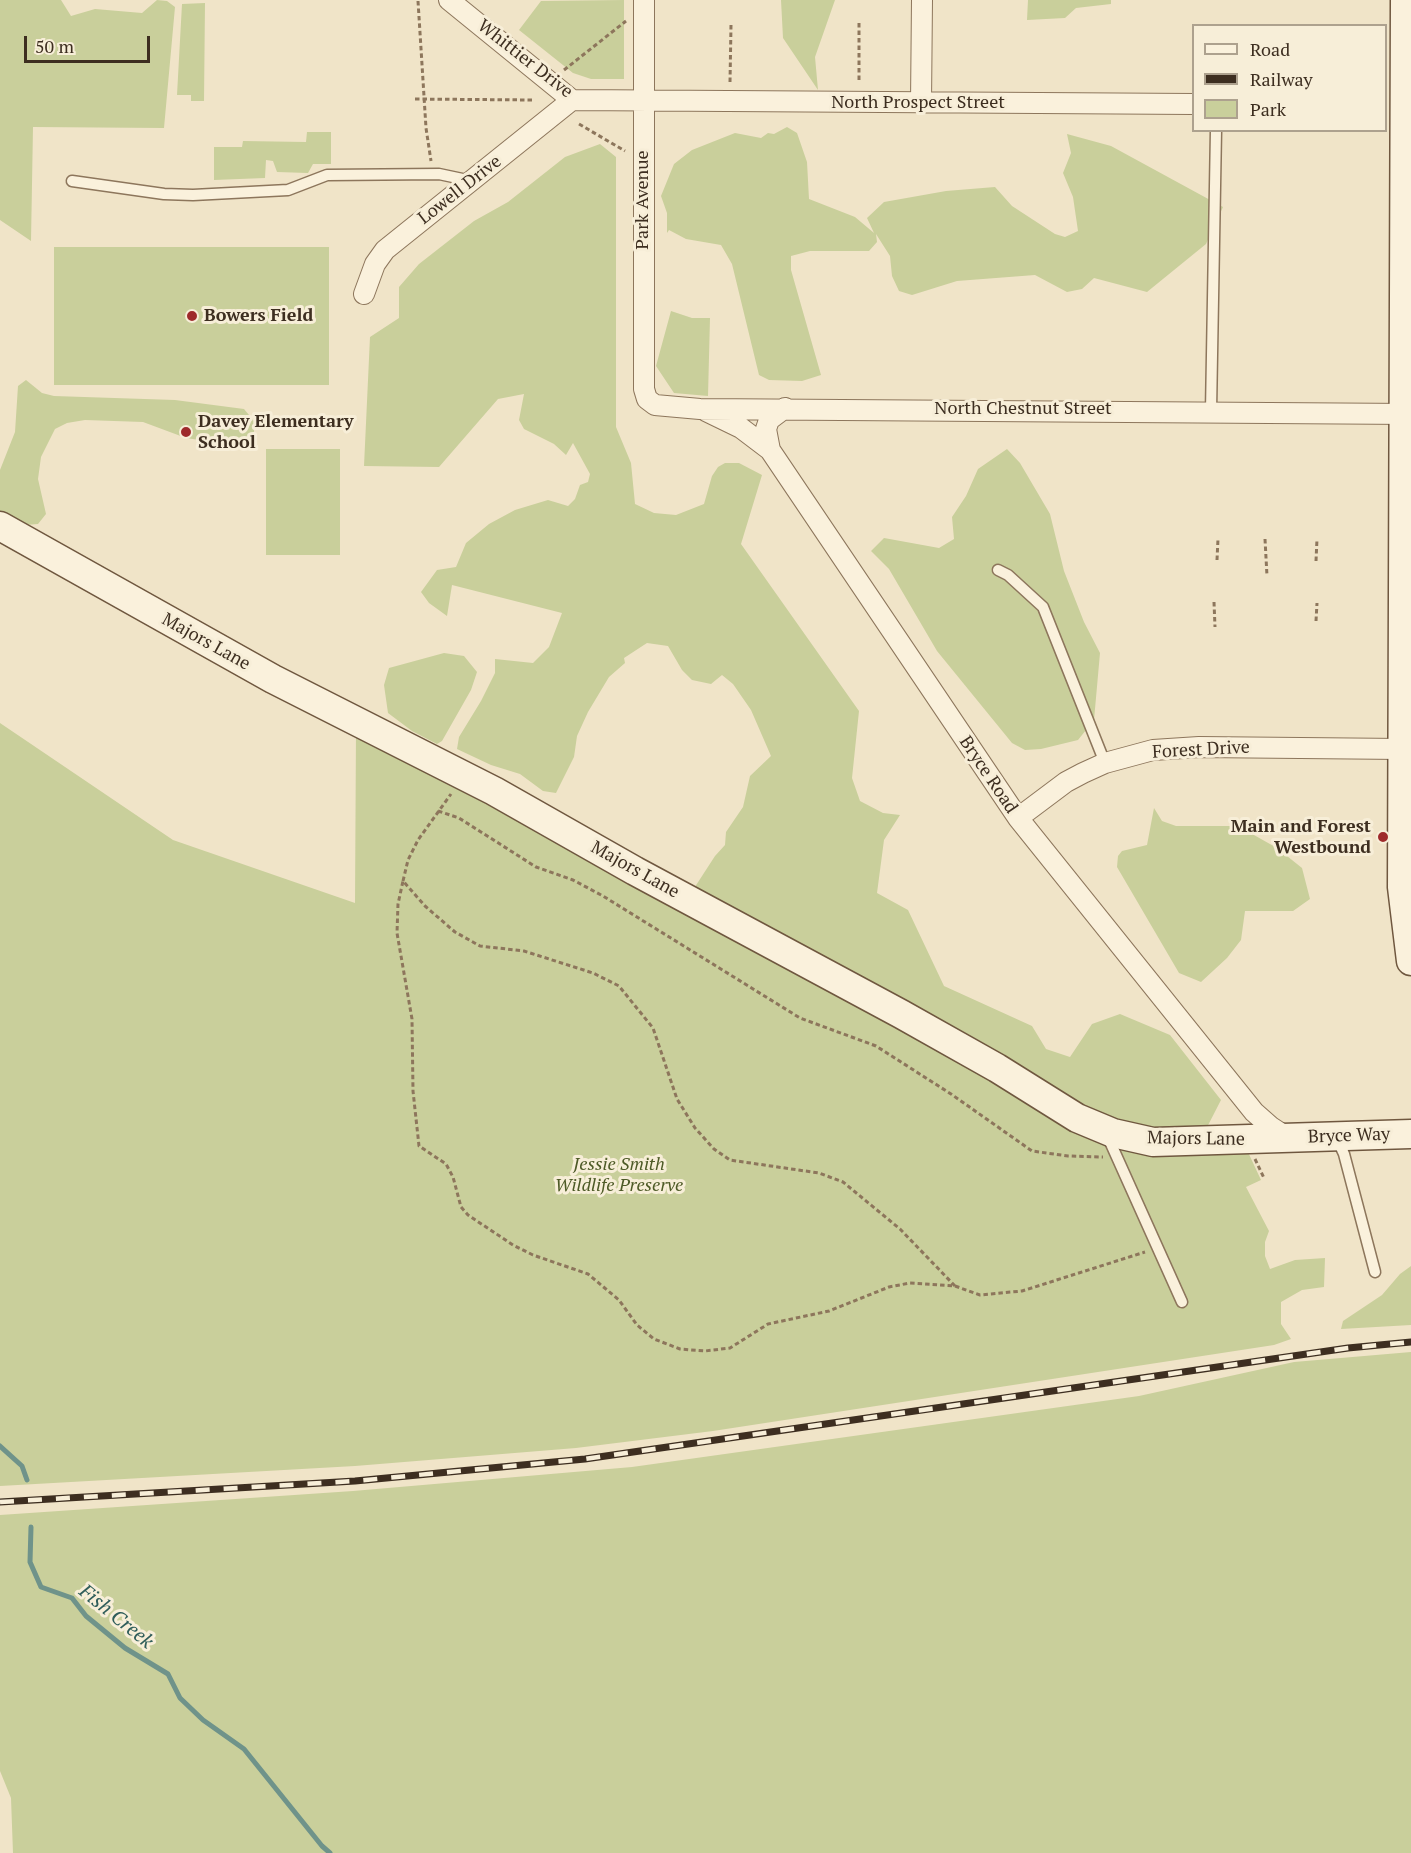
<!DOCTYPE html>
<style>
body{margin:0}
#map{position:relative;width:1411px;height:1853px;overflow:hidden;background:#f0e4c8;font-family:"PT Serif",serif}
canvas{display:block}
.legend{position:absolute;left:1192px;top:24px;width:195px;height:108px;box-sizing:border-box;background:#f7eed8;border:2px solid #ada18e;margin:0;padding:8px 10px;list-style:none;font-size:18px;color:#3d2e20}
.legend li{display:flex;align-items:center;gap:12px;height:30px}
.legend b{width:30px;border:2px solid #ada18e}
.scale{position:absolute;left:24px;top:36px;width:126px;height:27px;box-sizing:border-box;border:3px solid #3d2e20;border-top:0;padding-left:8px;font-size:18px;line-height:21px;white-space:nowrap;color:#3d2e20;-webkit-text-stroke:4px #f7eed8;paint-order:stroke}
</style>
<div id="map">
<canvas width="1411" height="1853"></canvas>
<ul class="legend">
<li><b style="height:8px;background:#faf1dc"></b>Road</li>
<li><b style="height:8px;background:#3d2e20"></b>Railway</li>
<li><b style="height:16px;background:#c9cf9b"></b>Park</li>
</ul>
<div class="scale">50 m</div>
</div>
<script>
const g = document.querySelector('canvas').getContext('2d');
g.lineJoin = 'round';
function paint(path, color) {
  g.fillStyle = color;
  g.fill(path, 'evenodd');
}
function poly(rows) {
  const path = new Path2D();
  for (const r of rows) {
    path.moveTo(r[0], r[1]);
    for (let i = 2; i < r.length; i += 2) path.lineTo(r[i], r[i + 1]);
  }
  return path;
}
function trace(path, color, width, dash) {
  g.strokeStyle = color;
  g.lineWidth = width;
  g.lineCap = dash ? 'butt' : 'round';
  g.setLineDash(dash || []);
  g.stroke(path);
}
function drawText(font, color, halo, rows, align = 'center') {
  g.font = font + ' "PT Serif",serif';
  g.lineWidth = 6;
  g.setLineDash([]);
  g.textBaseline = 'middle';
  g.strokeStyle = halo;
  g.fillStyle = color;
  for (const [text, x, y, turn = 0] of rows) {
    g.save();
    g.translate(x, y);
    g.rotate((+turn || 0) * Math.PI / 180);
    g.textAlign = isNaN(turn) ? turn : align;
    if (halo) g.strokeText(text, 0, 0);
    g.fillText(text, 0, 0);
    g.restore();
  }
}
const green = poly([
 [0,0,61,0,71,16,95,9,142,13,157,0,167,1,175,7,164,128,33,127,31,241,0,220],
 [624,0,624,79,591,79,573,73,519,30,541,1],
 [781,0,835,0,815,57,818,90,783,38],
 [1028,0,1111,0,1111,4,1076,8,1065,18,1027,20],
 [205,3,204,101,191,101,191,95,177,95,182,4],
 [787,127,797,133,807,162,809,199,855,217,874,233,867,218,884,202,946,191,995,187,1012,206,1055,234,1065,237,1078,231,1073,197,1063,173,1071,153,1067,134,1111,146,1223,207,1206,244,1147,292,1094,278,1082,289,1067,292,1035,275,957,281,912,295,899,291,892,276,890,256,876,234,877,242,869,251,810,251,791,256,791,270,821,375,802,381,769,380,759,375,732,264,721,245,686,239,669,230,667,233,667,213,661,196,674,164,692,150,735,133,761,138,768,133,774,134],
 [307,132,331,132,331,164,313,164,308,173,277,172,273,161,266,160,265,178,214,180,214,147,242,147,243,141,306,142],
 [600,144,616,157,616,427,631,463,635,504,654,513,676,515,704,504,712,476,718,467,725,463,739,463,762,475,741,544,859,711,852,778,860,801,883,813,900,815,884,840,877,893,908,910,944,986,1032,1026,1046,1049,1070,1057,1092,1024,1120,1014,1170,1035,1221,1100,1202,1137,1114,1126,691,893,715,856,725,845,726,832,743,807,750,776,771,756,751,710,733,684,722,675,711,684,692,680,682,670,668,646,647,643,624,658,625,663,609,677,588,712,577,736,574,757,556,793,543,791,520,774,491,765,457,749,459,737,481,701,495,673,495,659,533,663,549,647,562,613,452,585,447,616,429,603,421,592,437,570,456,567,466,543,489,524,515,510,548,500,568,506,575,499,580,485,588,482,590,474,573,443,566,455,554,444,524,429,519,420,524,394,498,399,439,467,364,466,370,337,399,318,399,287,419,264,474,221,508,202,565,157],
 [54,247,329,247,329,385,54,385],
 [671,311,692,318,710,318,708,396,674,393,656,366],
 [26,380,42,393,54,396,175,400,244,409,254,421,254,434,244,442,232,445,186,438,143,422,85,420,67,423,55,429,41,457,38,479,46,514,38,524,25,525,0,514,0,470,15,432,18,386],
 [266,449,340,449,340,555,266,555],
 [1007,449,1020,463,1050,514,1064,571,1084,622,1100,653,1094,720,1078,740,1041,749,1025,750,1012,743,937,651,889,569,871,551,884,538,939,548,954,539,952,517,966,496,978,469],
 [444,653,464,656,477,672,471,690,442,741,437,744,412,731,388,713,384,685,389,668],
 [0,723,173,840,355,903,356,731,914,1034,1041,1110,1247,1150,1261,1180,1246,1187,1269,1231,1265,1242,1265,1256,1270,1269,1295,1260,1325,1258,1324,1287,1302,1290,1281,1302,1281,1324,1291,1339,1274,1345,713,1431,576,1448,355,1466,0,1486],
 [1154,808,1162,821,1176,826,1238,826,1277,848,1302,868,1310,899,1293,911,1245,911,1241,940,1227,958,1201,982,1179,973,1117,867,1118,856,1122,851,1147,845],
 [1411,1266,1411,1325,1341,1329,1343,1321,1382,1295,1400,1274],
 [1411,1352,1411,1853,13,1853,11,1798,0,1771,0,1515,353,1491,632,1467,1139,1396,1294,1362]
]);
const stream = poly([
 [0,1446,22,1466,27,1480],
 [31,1527,30,1562,41,1587,72,1598,86,1616,125,1648,168,1674,180,1698,203,1720,244,1749,322,1846,330,1853]
]);
const path = poly([
 [418,1,426,128,431,161],
 [859,23,859,82],
 [564,70,626,21],
 [730,82,731,25],
 [415,99,534,100],
 [579,124,625,151],
 [1265,539,1267,576],
 [1217,560,1218,539],
 [1316,561,1317,539],
 [1214,602,1215,627],
 [1316,621,1317,603],
 [438,811,459,818,536,867,573,880,603,896,800,1018,876,1046,951,1094,1032,1151,1068,1156,1103,1157],
 [403,881,408,860,418,840,451,794],
 [1255,1159,1264,1178],
 [955,1286,900,1229,843,1182,819,1173,730,1160,714,1149,695,1128,677,1099,653,1028,619,986,593,973,524,951,480,946,455,932,425,906,403,881,398,904,397,933,412,1019,413,1091,419,1146,446,1164,453,1177,461,1207,468,1215,513,1245,533,1255,588,1274,619,1300,637,1325,654,1339,680,1349,705,1351,730,1348,768,1324,829,1311,889,1287,910,1283,955,1286,980,1295,1022,1291,1145,1252]
]);
const lane = poly([
 [72,181,164,194,193,195,288,190,327,175,439,174,472,181],
 [1211,411,1216,130],
 [998,570,1008,575,1043,607,1105,763],
 [1107,1135,1182,1302],
 [1337,1139,1344,1154,1375,1272]
]);
const street = poly([
 [449,0,572,100,1194,104],
 [644,0,644,389,647,399,655,405,700,409,1411,414],
 [921,103,922,0],
 [364,294,375,264,385,250,572,100],
 [706,411,741,428,770,450,1018,818,1254,1112,1271,1127,1288,1138],
 [770,450,766,429,769,420,785,408],
 [1018,818,1066,782,1083,773,1105,763,1153,750,1199,747,1402,749]
]);
const secondary = poly([
 [1405,0,1402,887,1411,961],
 [0,526,273,679,494,791,635,871,901,1014,997,1068,1077,1118,1113,1133,1153,1142,1411,1134]
]);
const rail = poly([
 [0,1502,355,1481,585,1459,1348,1348,1411,1342]
]);
const markers = [
 [192,316,6,"#9e2a2b"],
 [186,432,6,"#9e2a2b"],
 [1383,837,6,"#9e2a2b"]
];
const streetNames = [
 ["Whittier Drive",525,59,38],
 ["North Prospect Street",918,103],
 ["Lowell Drive",460,190,-38],
 ["Park Avenue",643,200,-90],
 ["North Chestnut Street",1023,409],
 ["Majors Lane",206,642,29],
 ["Forest Drive",1201,750,-3],
 ["Bryce Road",988,775,56],
 ["Majors Lane",635,870,29],
 ["Bryce Way",1349,1136,-2],
 ["Majors Lane",1196,1139,1]
];
const poiNames = [
 ["Bowers Field",204,316],
 ["Davey Elementary",198,422],
 ["School",198,443],
 ["Main and Forest",1371,827,"right"],
 ["Westbound",1371,848,"right"]
];
const parkNames = [
 ["Jessie Smith",619,1165],
 ["Wildlife Preserve",619,1186]
];
const waterNames = [
 ["Fish Creek",116,1617,39]
];
paint(green, '#c9cf9b');
trace(stream, '#6f938a', 5);
trace(lane, '#8d765c', 13);
trace(street, '#8d765c', 22);
trace(secondary, '#6f573f', 31);
trace(path, '#8d765c', 3, [4.5, 3]);
trace(lane, '#faf1dc', 10);
trace(street, '#faf1dc', 20);
trace(secondary, '#faf1dc', 28);
trace(rail, '#3d2e20', 7);
trace(rail, '#f7eed8', 4.5, [14]);
for (const [x, y, r, color] of markers) {
  const dot = new Path2D();
  dot.arc(x, y, r, 0, 2 * Math.PI);
  g.fillStyle = color;
  g.fill(dot);
  trace(dot, '#f7eed8', 2);
}
drawText('18px', '#3d2e20', '#f7eed8', streetNames);
drawText('bold 18px', '#3d2e20', '#f7eed8', poiNames, 'left');
drawText('italic 18px', '#4d5a26', '#f7eed8', parkNames);
drawText('italic 20px', '#2f5d5a', '#f7eed8', waterNames);
</script>
